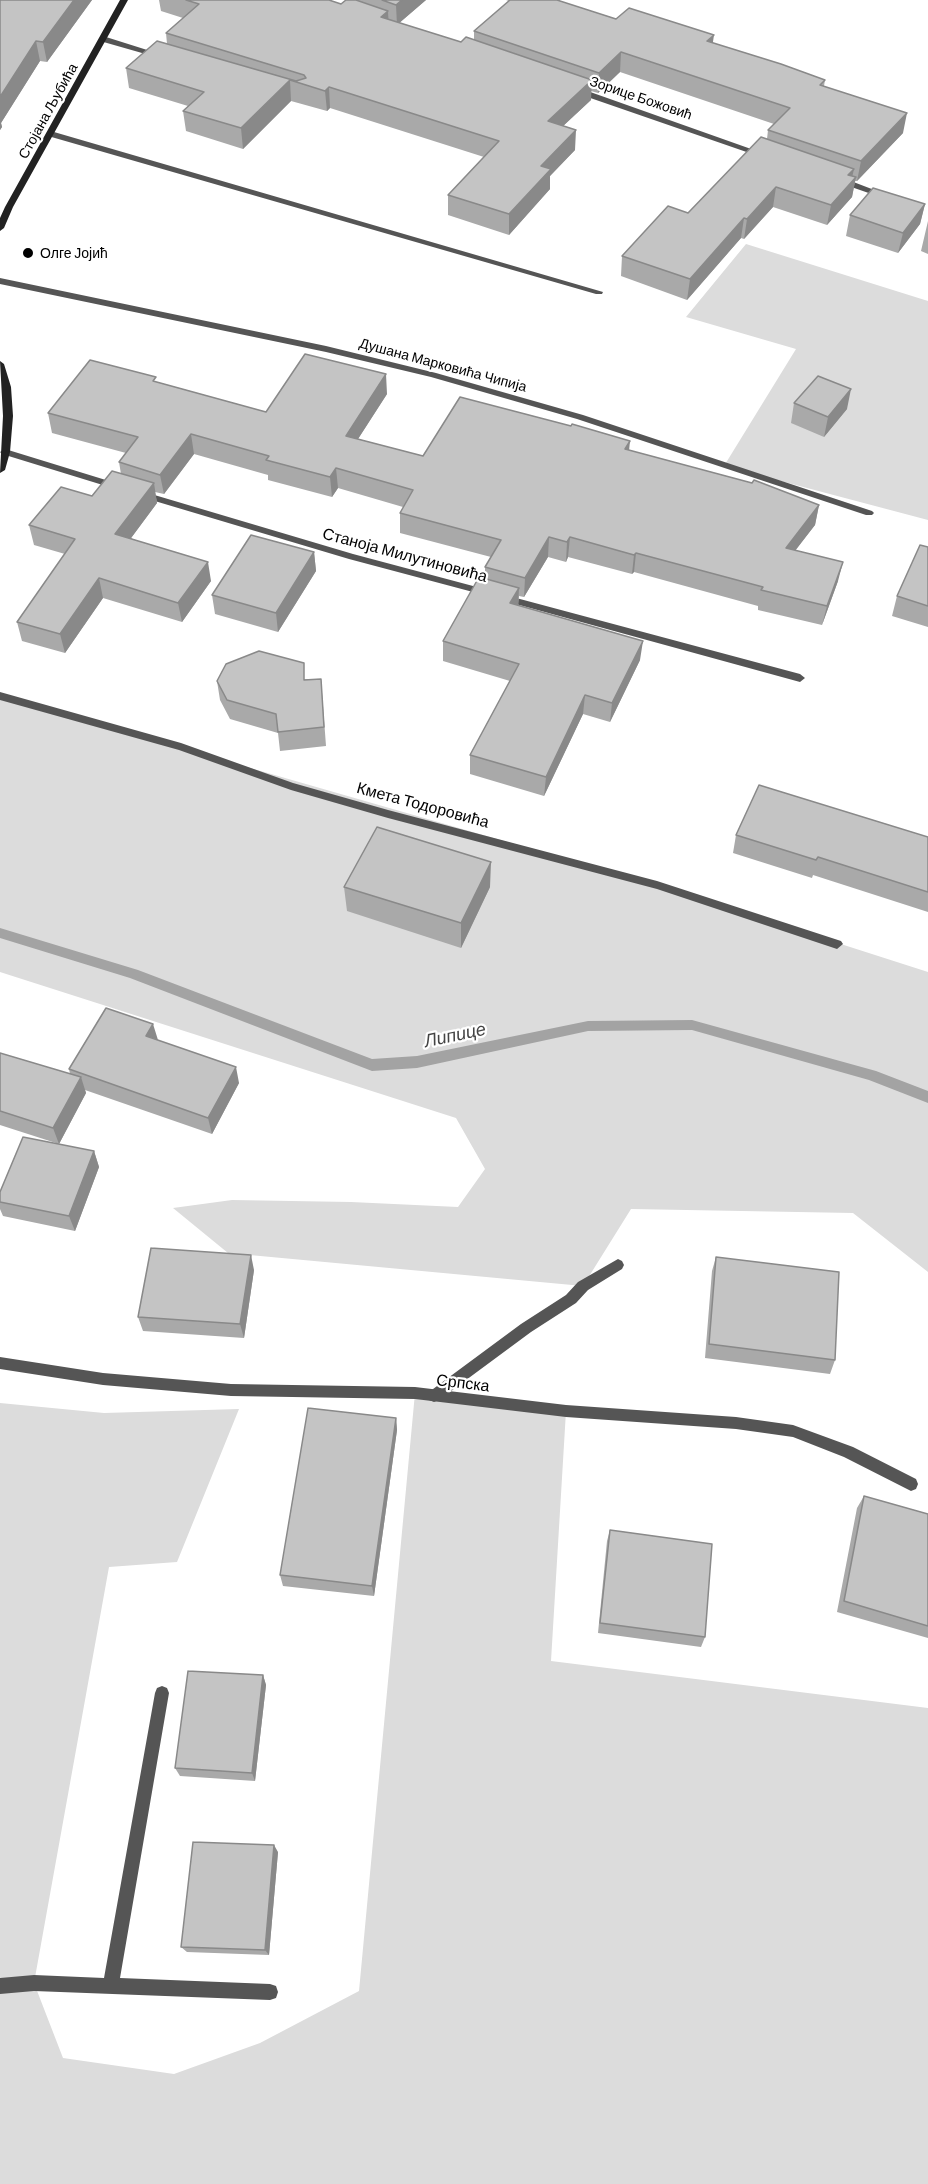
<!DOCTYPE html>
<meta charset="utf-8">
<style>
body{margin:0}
canvas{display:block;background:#fff}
</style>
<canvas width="928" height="2184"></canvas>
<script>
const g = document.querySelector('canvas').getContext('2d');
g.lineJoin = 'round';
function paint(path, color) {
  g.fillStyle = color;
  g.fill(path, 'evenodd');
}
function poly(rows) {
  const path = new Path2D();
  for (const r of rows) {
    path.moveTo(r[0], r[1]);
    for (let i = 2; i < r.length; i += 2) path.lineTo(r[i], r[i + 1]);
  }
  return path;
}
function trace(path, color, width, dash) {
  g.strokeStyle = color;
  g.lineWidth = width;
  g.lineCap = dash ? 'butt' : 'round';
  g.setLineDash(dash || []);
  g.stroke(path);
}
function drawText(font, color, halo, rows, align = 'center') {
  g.font = font + ' Barlow,sans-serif';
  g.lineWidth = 4.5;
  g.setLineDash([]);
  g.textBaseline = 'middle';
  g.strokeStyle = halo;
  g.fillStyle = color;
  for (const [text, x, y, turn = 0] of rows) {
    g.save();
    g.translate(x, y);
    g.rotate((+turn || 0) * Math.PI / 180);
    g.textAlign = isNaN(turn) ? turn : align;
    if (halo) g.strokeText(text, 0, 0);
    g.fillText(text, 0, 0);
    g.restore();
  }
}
const green = poly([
 [746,244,928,301,928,520,724,466,796,349,686,317],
 [0,696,657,885,928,972,928,1272,853,1213,631,1209,583,1286,228,1253,173,1208,232,1200,351,1202,458,1207,485,1169,456,1118,0,972],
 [415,1393,566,1411,551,1661,928,1708,928,2184,0,2184,0,1403,104,1413,239,1409,177,1562,109,1567,34,1983,63,2058,174,2074,260,2043,359,1991]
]);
const stream = poly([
 [0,928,138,970,372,1059,417,1056,588,1021,692,1020,876,1071,928,1091,928,1103,869,1080,692,1030,588,1031,417,1068,372,1071,130,978,0,938,0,928]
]);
const lane = poly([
 [100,37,106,37,163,55,156,57,100,41,100,37],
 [618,1259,622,1261,624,1265,622,1269,588,1290,576,1303,531,1332,439,1400,434,1402,429,1400,427,1396,429,1392,521,1324,566,1295,578,1282,618,1259],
 [162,1686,167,1688,169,1693,120,1978,270,1984,276,1986,278,1992,276,1998,270,2000,34,1991,0,1994,0,1978,34,1975,104,1978,155,1693,157,1688,162,1686]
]);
const street = poly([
 [573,88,579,88,768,155,761,157,573,92,573,88],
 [48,132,54,132,603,292,602,294,596,294,48,136,48,132],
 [837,178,843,178,890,196,883,198,837,182,837,178],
 [0,278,326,346,436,373,583,415,872,511,874,513,872,515,866,515,577,419,431,377,326,352,0,284,0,278],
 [5,449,122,485,124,487,119,490,2,454,0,452,5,449],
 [141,491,353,554,488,590,493,593,488,596,349,559,138,496,138,492,141,491],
 [505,595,800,674,805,678,800,682,501,600,501,596,505,595],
 [0,692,181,743,293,783,388,810,657,881,841,941,843,944,837,949,657,889,388,818,291,790,179,750,0,700,0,692],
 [0,1357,103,1373,231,1384,415,1387,566,1405,736,1417,793,1425,853,1447,916,1479,918,1484,916,1489,911,1491,844,1457,793,1437,736,1429,566,1417,415,1399,231,1396,103,1385,0,1369,0,1357]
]);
const secondary = poly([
 [120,0,128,0,13,207,4,228,0,231,0,218,5,207,120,0],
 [0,361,4,364,11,387,13,416,10,452,5,470,0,473,3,416,0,361]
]);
const wall = poly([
 [0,0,92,0,47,62,40,61,1,123,2,127,0,130],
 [159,0,329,0,341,4,346,0,426,0,399,23,461,42,474,40,474,31,509,1,506,0,557,0,616,19,713,43,825,80,824,86,903,133,857,181,855,181,852,197,827,225,773,207,744,239,741,238,687,300,621,276,622,256,688,213,767,139,768,130,774,124,620,72,598,93,591,91,591,100,563,126,575,150,550,176,550,189,509,235,448,215,448,195,484,157,330,108,327,111,291,101,243,149,186,131,183,111,188,106,129,88,126,68,167,44,166,33,183,18,161,11],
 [925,204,920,224,898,253,846,236,850,215],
 [928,221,928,254,921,251],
 [157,382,266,412,387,394,358,439,423,456,629,450,819,505,815,525,795,550,838,581,822,625,758,610,758,606,634,572,632,574,568,557,566,562,548,557,524,597,519,596,518,606,640,660,610,722,583,714,544,796,470,774,470,755,510,681,443,661,443,641,485,579,485,567,491,557,400,533,400,513,403,507,338,488,332,497,268,480,268,475,194,454,164,494,155,492,157,503,131,538,211,581,182,622,103,598,65,653,22,641,17,622,65,554,34,545,29,525,92,496,121,474,119,462,126,453,52,433,48,413],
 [794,403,847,409,824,437,791,423],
 [928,547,928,627,892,616,897,596],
 [314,552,316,571,278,632,215,614,212,595],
 [321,679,326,746,280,751,278,733,230,719,220,700,217,681],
 [736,835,928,837,928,912,813,875,812,878,733,853],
 [344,887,490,887,461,948,347,911],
 [157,1040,239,1083,212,1134,85,1090,86,1093,59,1144,0,1125,0,1053,70,1074,69,1069],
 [94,1151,99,1167,75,1231,3,1216,0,1209,0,1192],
 [716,1257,835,1360,830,1374,705,1358,712,1271],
 [254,1270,244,1338,143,1331,138,1317],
 [396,1418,397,1430,374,1596,283,1586,280,1575],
 [864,1496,928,1514,928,1638,837,1612,857,1508],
 [610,1530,705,1637,701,1647,598,1633,607,1541],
 [263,1675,266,1685,255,1781,180,1776,175,1768],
 [278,1852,269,1955,187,1952,181,1947]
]);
const shadedWall = poly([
 [74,0,92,0,47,62,43,42],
 [402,0,426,0,397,25,396,5],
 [388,11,389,31,381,17],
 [714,35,711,55,707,41],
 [36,41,40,61,1,123,2,127,0,130,0,97],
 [621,52,620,72,598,93,599,73],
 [290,80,291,101,243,149,241,128],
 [592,80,591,100,547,141,548,121],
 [329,87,330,108,327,111,325,91],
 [907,113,903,133,857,181,861,161],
 [576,130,575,150,550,176,550,189,509,235,509,214,541,166],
 [854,169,851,182,856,177,852,197,827,225,831,205,848,175],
 [776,187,773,207,744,239,747,219],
 [925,204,920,224,898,253,903,233],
 [744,218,741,238,687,300,690,279],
 [386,374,387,394,347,456,346,436],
 [851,389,847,409,824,437,828,417],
 [191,434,194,454,164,494,160,475],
 [630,441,628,461,625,449],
 [336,468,338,488,332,497,330,477],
 [154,483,157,503,120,553,115,534],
 [819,505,815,525,782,568,786,548],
 [549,537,548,557,524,597,525,578],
 [570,537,568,557,566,562,567,542],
 [314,552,316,571,278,632,276,613],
 [636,553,634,572,632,574,634,555],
 [208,562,211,581,182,622,178,603],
 [843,562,838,581,822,625,827,606],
 [99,578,103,598,65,653,60,634],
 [519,588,518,608,510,603],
 [643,641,640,660,610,722,612,703],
 [585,695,583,714,544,796,546,777],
 [491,862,490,887,461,948,461,923],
 [153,1024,158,1040,146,1036],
 [236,1067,239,1083,212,1134,208,1118],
 [81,1077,86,1093,59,1144,53,1128],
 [94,1151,99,1167,75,1231,69,1216],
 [251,1255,254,1270,244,1338,240,1324],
 [396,1418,397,1430,374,1596,372,1586],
 [263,1675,266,1685,255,1781,252,1773],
 [274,1845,278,1852,269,1955,265,1950]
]);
const building = poly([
 [0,0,74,0,43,42,36,41,0,97,0,0],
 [186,0,329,0,341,4,346,0,356,0,388,11,381,17,461,42,466,37,592,80,548,121,576,130,541,166,551,169,509,214,448,195,499,141,329,87,325,91,290,80,241,128,183,111,204,92,126,68,157,41,296,81,306,78,304,75,166,33,199,4,186,0],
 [382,0,402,0,396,5,382,0],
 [510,0,557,0,616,19,629,8,714,35,707,41,781,64,825,80,820,85,907,113,861,161,768,130,790,108,621,52,599,73,474,31,510,0],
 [761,137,854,169,848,175,856,177,831,205,776,187,747,219,744,218,690,279,622,256,668,206,688,213,761,137],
 [873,188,925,204,903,233,850,215,873,188],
 [305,354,386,374,346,436,423,456,460,397,571,426,572,424,630,441,625,449,752,483,754,480,819,505,786,548,843,562,827,606,761,590,763,587,636,553,634,555,570,537,567,542,549,537,525,578,485,567,501,540,400,513,413,490,336,468,330,477,266,460,269,456,191,434,160,475,119,462,138,437,48,413,90,360,156,377,153,381,266,412,305,354],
 [818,376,851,389,828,417,794,403,818,376],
 [112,471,154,483,115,534,208,562,178,603,99,578,60,634,17,622,75,539,29,525,61,487,92,496,112,471],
 [251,535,314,552,276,613,212,595,251,535],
 [920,545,928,547,928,606,897,596,920,545],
 [479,577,519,588,510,603,643,641,612,703,585,695,546,777,470,755,519,664,443,641,479,577],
 [259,651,304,663,304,680,321,679,324,727,278,732,276,714,227,700,217,681,226,664,259,651],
 [759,785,928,837,928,892,818,857,816,860,736,835,759,785],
 [377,827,491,862,461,923,344,887,377,827],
 [106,1008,153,1024,146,1036,236,1067,208,1118,69,1069,106,1008],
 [0,1053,81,1077,53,1128,0,1111,0,1053],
 [23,1137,94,1151,69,1216,0,1202,0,1192,23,1137],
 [151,1248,251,1255,240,1324,138,1317,151,1248],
 [716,1257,839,1272,835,1360,709,1344,716,1257],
 [308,1408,396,1418,372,1586,280,1575,308,1408],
 [864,1496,928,1514,928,1626,844,1601,864,1496],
 [610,1530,712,1544,705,1637,600,1623,610,1530],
 [188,1671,263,1675,252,1773,175,1768,188,1671],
 [193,1842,274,1845,265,1950,181,1947,193,1842]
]);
const markers = [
 [28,253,6,"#000"]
];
const farStreetnames = [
 ["Зорице Божовић",641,98,19],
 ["Стојана Љубића",48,111,-61],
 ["Душана Марковића Чипија",443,365,15]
];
const farPoinames = [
 ["Олге Јојић",40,253]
];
const streetNames = [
 ["Станоја Милутиновића",405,555,15],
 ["Кмета Тодоровића",423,805,15],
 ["Српска",463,1383,7]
];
const waterNames = [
 ["Липице",455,1035,-12]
];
paint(green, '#dcdcdc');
paint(stream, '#a3a3a3');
paint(lane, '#555');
paint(street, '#555');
paint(secondary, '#222');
paint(wall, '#a9a9a9');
paint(shadedWall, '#898989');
paint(building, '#c4c4c4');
trace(building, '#898989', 1.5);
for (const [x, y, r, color] of markers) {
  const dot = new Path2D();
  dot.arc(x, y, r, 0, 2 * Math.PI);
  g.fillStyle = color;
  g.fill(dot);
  trace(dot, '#fff', 2);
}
drawText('14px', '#000', '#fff', farStreetnames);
drawText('14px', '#000', '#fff', farPoinames, 'left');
drawText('16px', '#000', '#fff', streetNames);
drawText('italic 18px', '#444', '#fff', waterNames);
</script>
